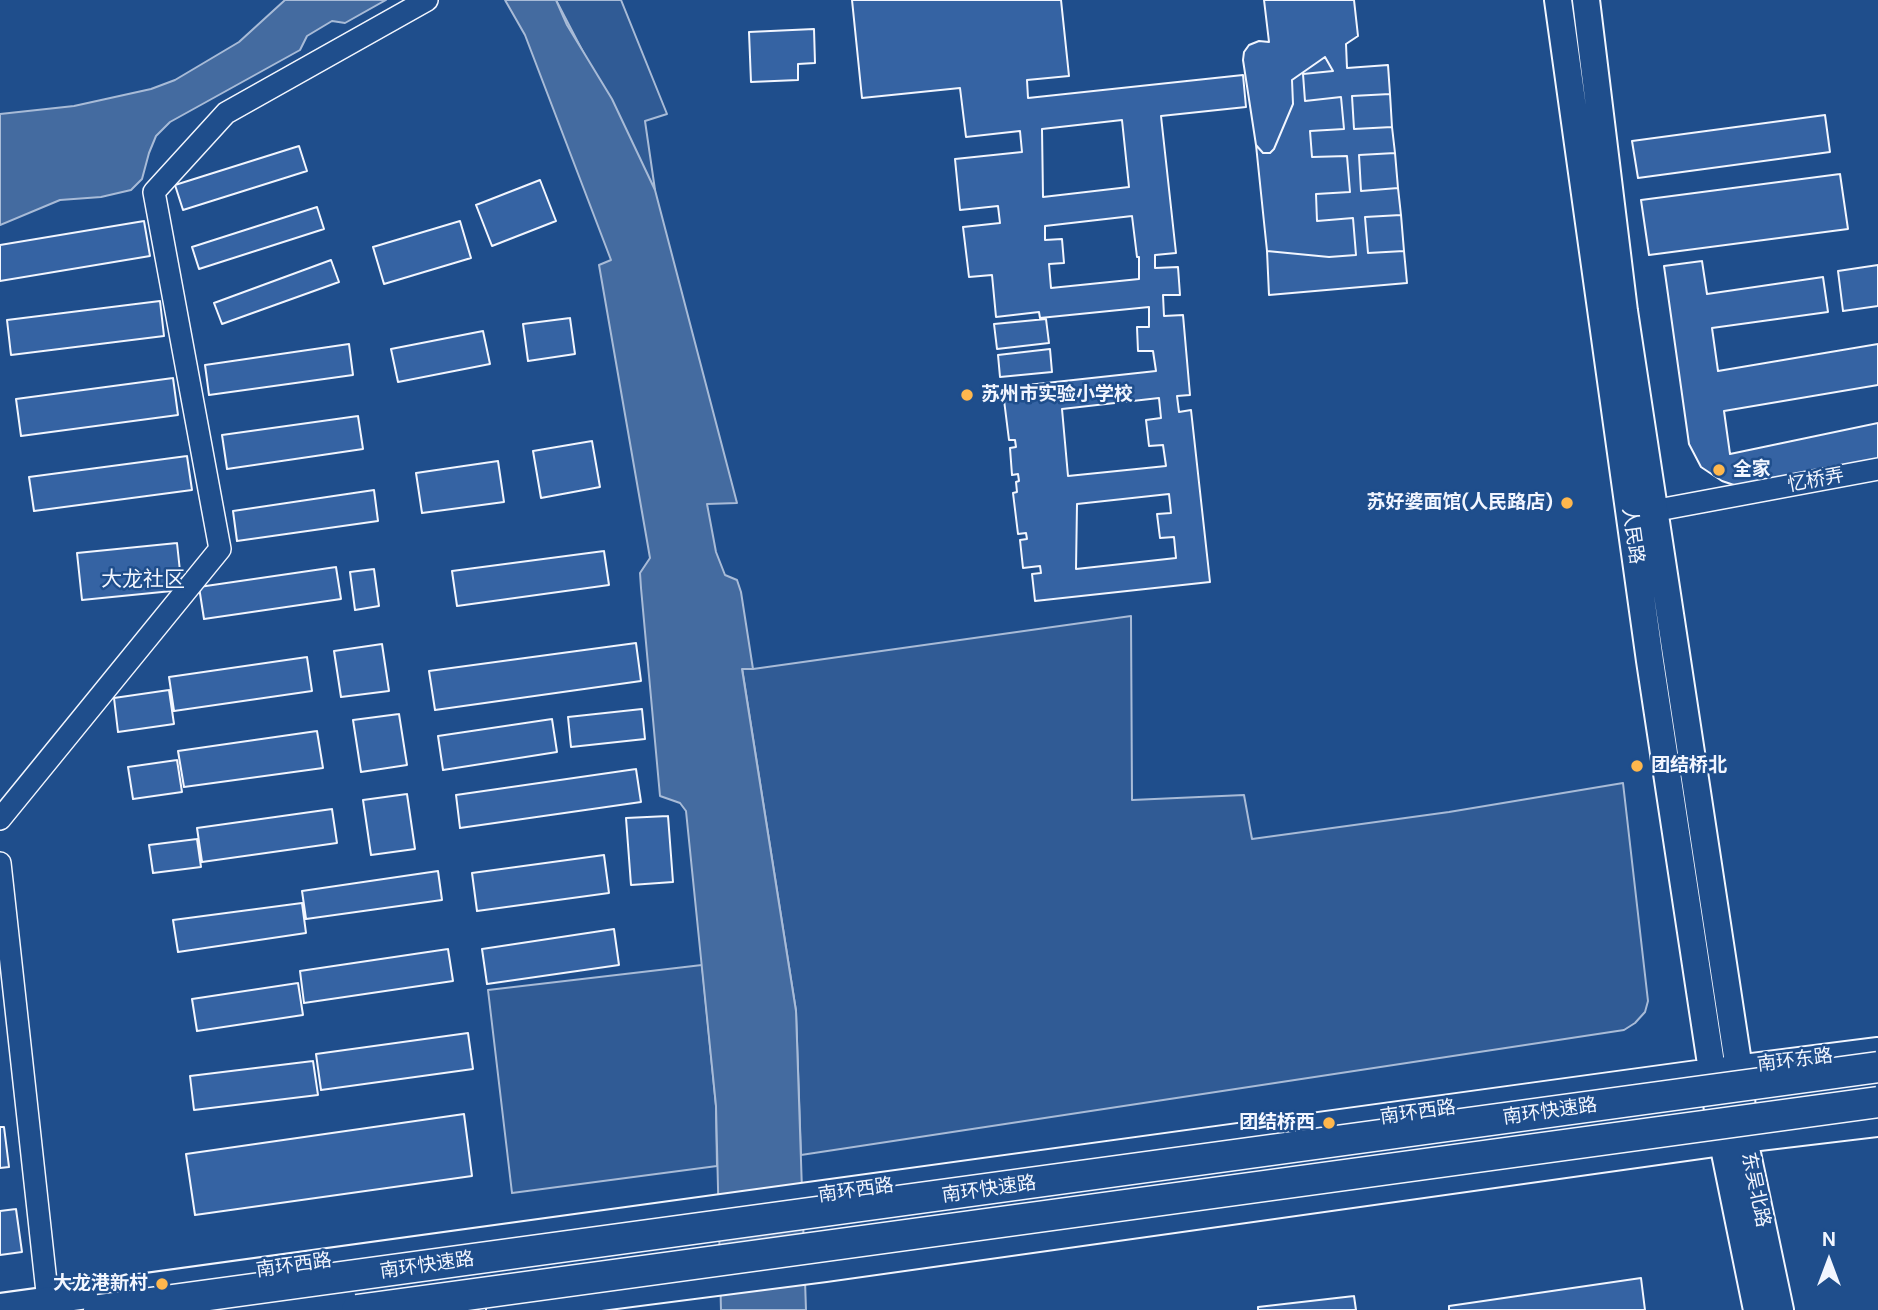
<!DOCTYPE html>
<meta charset="utf-8">
<style>
body{margin:0}
#map{position:relative;width:1878px;height:1310px;overflow:hidden;background:#1f4e8c;font-family:"DM Sans",sans-serif}
canvas{display:block}
.north{position:absolute;left:1794px;top:1226px;width:70px;height:70px;-webkit-text-stroke:5px #1f4e8c;paint-order:stroke;rotate:0deg;font-size:19px;font-weight:700;line-height:28px;text-align:center;color:#f2f6ff}
.north::after{content:'';display:block;margin:auto;width:24px;height:32px;background:#f2f6ff;clip-path:polygon(50% 0,100% 100%,50% 72%,0 100%)}
</style>
<div id="map">
<canvas width="1878" height="1310"></canvas>
<div class="north">N</div>
</div>
<script>
const g = document.querySelector('canvas').getContext('2d');
g.lineJoin = 'round';
function paint(path, color) {
  g.fillStyle = color;
  g.fill(path, 'evenodd');
}
function poly(rows) {
  const path = new Path2D();
  for (const r of rows) {
    path.moveTo(r[0], r[1]);
    for (let i = 2; i < r.length; i += 2) path.lineTo(r[i], r[i + 1]);
  }
  return path;
}
function trace(path, color, width, dash) {
  g.strokeStyle = color;
  g.lineWidth = width;
  g.lineCap = dash ? 'butt' : 'round';
  g.setLineDash(dash || []);
  g.stroke(path);
}
function drawText(font, color, halo, rows, align = 'center') {
  g.font = font + ' "DM Sans","Noto Sans SC",sans-serif';
  g.lineWidth = 5;
  g.setLineDash([]);
  g.textBaseline = 'middle';
  g.strokeStyle = halo;
  g.fillStyle = color;
  for (const [text, x, y, turn = 0] of rows) {
    g.save();
    g.translate(x, y);
    g.rotate((+turn || 0) * Math.PI / 180);
    g.textAlign = isNaN(turn) ? turn : align;
    if (halo) g.strokeText(text, 0, 0);
    g.fillText(text, 0, 0);
    g.restore();
  }
}
const built = poly([
 [556,0,621,0,667,114,645,121,655,190,556,0],
 [1131,616,1132,800,1244,795,1252,839,1449,812,1623,783,1648,1001,1645,1012,1635,1023,1624,1030,801,1155,796,1011,742,668,753,669,1131,616],
 [702,965,716,1106,717,1166,512,1193,488,990,702,965]
]);
const water = poly([
 [285,0,386,0,345,23,332,21,307,36,300,50,170,122,156,136,149,153,142,179,131,190,101,197,60,200,0,225,0,114,74,106,151,89,175,80,239,42,285,0],
 [505,0,556,0,567,25,612,99,655,190,737,503,707,504,716,552,725,575,737,580,741,592,753,669,742,669,796,1011,806,1310,721,1310,716,1106,686,811,680,803,660,796,641,588,640,573,650,558,599,265,611,260,525,35,505,0]
]);
const building = poly([
 [852,0,1061,0,1069,76,1027,80,1028,98,1243,75,1246,107,1161,116,1176,253,1155,255,1155,268,1178,267,1180,295,1163,295,1164,316,1183,315,1190,395,1177,396,1179,412,1191,410,1210,582,1035,601,1032,574,1041,573,1040,566,1023,568,1020,540,1027,539,1026,533,1018,534,1013,493,1017,492,1016,482,1019,481,1018,474,1012,475,1010,448,1016,447,1015,440,1009,440,1004,400,1010,399,1009,387,1156,371,1153,351,1138,351,1137,327,1149,327,1149,307,1040,318,1039,312,996,317,992,275,969,277,963,227,1000,223,998,206,960,210,955,159,1022,152,1020,131,966,137,960,88,862,98,852,0],
 [1122,120,1129,187,1043,197,1042,129,1122,120],
 [1132,216,1137,257,1139,257,1139,279,1051,288,1049,264,1064,263,1062,239,1045,240,1045,226,1132,216],
 [1159,398,1161,418,1146,420,1149,446,1163,445,1166,466,1068,476,1062,409,1159,398],
 [1169,494,1171,513,1157,514,1160,538,1174,537,1176,558,1076,569,1077,504,1169,494],
 [1264,0,1354,0,1358,36,1346,44,1347,68,1388,65,1390,94,1352,96,1354,129,1392,127,1395,153,1359,155,1361,191,1398,188,1401,215,1365,217,1368,253,1404,251,1407,283,1269,295,1267,251,1329,257,1356,255,1353,218,1317,221,1316,194,1350,192,1347,156,1312,157,1310,131,1344,129,1341,97,1305,101,1303,74,1333,71,1325,57,1292,80,1293,104,1274,149,1270,153,1263,153,1256,145,1243,60,1244,52,1249,45,1259,41,1269,42,1264,0],
 [814,29,815,63,798,64,798,80,751,82,749,32,814,29],
 [1325,57,1333,71,1303,74,1305,101,1341,97,1344,129,1310,131,1312,157,1347,156,1350,192,1316,194,1317,221,1353,218,1356,255,1329,257,1267,251,1256,145,1263,153,1270,153,1274,149,1293,104,1292,80,1325,57],
 [1390,94,1392,127,1354,129,1352,96,1390,94],
 [1825,115,1830,152,1638,178,1632,141,1825,115],
 [299,146,307,171,183,210,175,185,299,146],
 [1395,153,1398,188,1361,191,1359,155,1395,153],
 [1840,174,1848,229,1649,255,1641,200,1840,174],
 [540,180,556,221,492,246,476,205,540,180],
 [317,207,324,229,199,269,192,247,317,207],
 [1401,215,1404,251,1368,253,1365,217,1401,215],
 [144,221,150,256,0,281,0,245,144,221],
 [460,221,471,258,384,284,373,247,460,221],
 [331,260,339,282,222,324,214,303,331,260],
 [1702,261,1707,294,1823,277,1828,312,1712,328,1718,371,1878,344,1878,385,1724,411,1730,454,1878,423,1878,461,1737,486,1722,481,1701,467,1689,444,1664,266,1702,261],
 [1878,265,1878,306,1843,311,1838,271,1878,265],
 [160,301,164,336,11,355,7,320,160,301],
 [570,318,575,354,528,361,523,324,570,318],
 [1046,319,1049,343,997,349,994,324,1046,319],
 [483,331,490,364,398,382,391,349,483,331],
 [349,344,353,375,209,395,205,365,349,344],
 [1050,349,1052,372,1000,377,998,355,1050,349],
 [173,378,178,415,21,436,16,399,173,378],
 [358,416,363,449,227,469,222,435,358,416],
 [592,441,600,487,541,498,533,451,592,441],
 [187,456,192,490,34,511,29,477,187,456],
 [498,461,504,502,422,513,416,473,498,461],
 [374,490,378,521,237,541,233,511,374,490],
 [177,543,182,590,82,600,77,553,177,543],
 [604,551,609,585,457,606,452,571,604,551],
 [336,567,341,599,204,619,199,587,336,567],
 [374,569,379,606,355,610,350,572,374,569],
 [636,643,641,681,435,710,429,671,636,643],
 [382,644,389,691,341,697,334,651,382,644],
 [307,657,312,691,174,711,169,677,307,657],
 [169,690,174,724,118,732,114,698,169,690],
 [642,709,645,739,571,747,568,717,642,709],
 [399,714,407,765,361,772,353,720,399,714],
 [552,719,557,752,443,770,438,736,552,719],
 [317,731,323,768,184,787,178,751,317,731],
 [177,760,182,792,133,799,128,767,177,760],
 [636,769,641,802,460,828,456,795,636,769],
 [407,794,415,849,371,855,363,800,407,794],
 [332,809,337,843,202,862,197,828,332,809],
 [668,816,673,882,631,885,626,818,668,816],
 [197,839,201,867,153,873,149,845,197,839],
 [604,855,609,893,477,911,472,873,604,855],
 [438,871,442,900,306,919,302,891,438,871],
 [302,903,306,933,178,952,173,920,302,903],
 [614,929,619,965,487,984,482,949,614,929],
 [448,949,453,981,304,1003,300,971,448,949],
 [298,983,303,1015,197,1031,192,999,298,983],
 [468,1033,473,1069,321,1090,316,1054,468,1033],
 [313,1061,318,1095,194,1110,190,1076,313,1061],
 [464,1114,472,1176,195,1215,186,1154,464,1114],
 [0,1127,4,1127,9,1167,0,1168,0,1127],
 [16,1209,22,1252,0,1255,0,1211,16,1209],
 [1641,1278,1645,1310,1449,1310,1449,1306,1641,1278],
 [1354,1296,1356,1310,1258,1310,1258,1307,1354,1296]
]);
const minor = poly([
 [1642,513,1878,469],
 [0,819,220,549,154,192,226,113,427,0],
 [0,863,49,1310]
]);
const major = poly([
 [1558,0,1650,661,1723,1143,1757,1310],
 [1586,0,1624,311,1739,1069,1744,1139,1780,1310],
 [0,1307,1712,1072,1878,1051],
 [500,1310,825,1268,1744,1139,1878,1123]
]);
const highwayBridge = poly([
 [99,1310,1878,1067],
 [357,1310,1878,1102]
]);
const markers = [
 [967,395,7,"#ffb74d"],
 [1719,470,7,"#ffb74d"],
 [1567,503,7,"#ffb74d"],
 [1637,766,7,"#ffb74d"],
 [1329,1123,7,"#ffb74d"],
 [162,1284,7,"#ffb74d"]
];
const poiNames = [
 ["苏州市实验小学校",981,395],
 ["全家",1733,470],
 ["苏好婆面馆(人民路店)",1553,503,"right"],
 ["团结桥北",1651,766],
 ["团结桥西",1315,1123,"right"],
 ["大龙港新村",148,1284,"right"]
];
const streetNames = [
 ["忆桥弄",1816,481,-11],
 ["人民路",1632,536,82],
 ["南环东路",1795,1061,-7],
 ["南环快速路",1550,1112,-8],
 ["南环西路",1418,1113,-8],
 ["南环快速路",989,1190,-8],
 ["东吴北路",1755,1190,78],
 ["南环西路",856,1191,-8],
 ["南环西路",294,1266,-8],
 ["南环快速路",427,1266,-8]
];
const neighbourhoodNames = [
 ["大龙社区",143,580]
];
paint(built, '#305b95');
trace(built, '#a8bbd7', 2);
paint(water, '#446ba0');
trace(water, '#a8bbd7', 2);
paint(building, '#3563a3');
trace(building, '#f2f6ff', 2);
trace(minor, '#f2f6ff', 24);
trace(major, '#f2f6ff', 30);
trace(minor, '#1f4e8c', 21);
trace(major, '#1f4e8c', 26);
trace(highwayBridge, '#f2f6ff', 33, []);
trace(highwayBridge, '#1f4e8c', 30);
for (const [x, y, r, color] of markers) {
  const dot = new Path2D();
  dot.arc(x, y, r, 0, 2 * Math.PI);
  g.fillStyle = color;
  g.fill(dot);
  trace(dot, '#1f4e8c', 2.5);
}
drawText('bold 19px', '#f2f6ff', '#1f4e8c', poiNames, 'left');
drawText('19px', '#f2f6ff', '#1f4e8c', streetNames);
drawText('21px', '#f2f6ff', '#1f4e8c', neighbourhoodNames);
</script>
